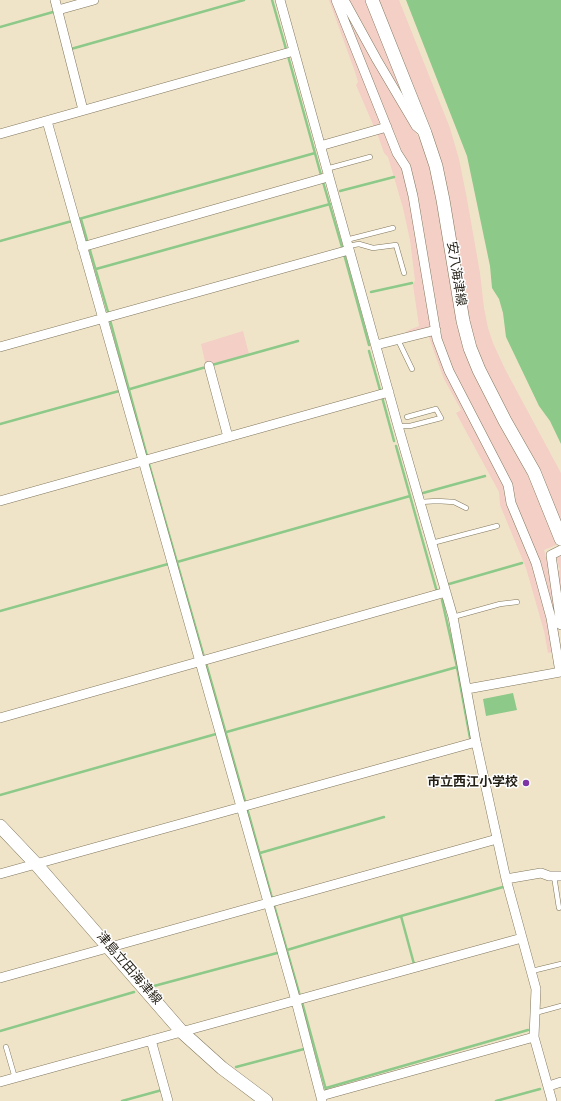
<!DOCTYPE html>
<meta charset="utf-8">
<style>
body{margin:0}
canvas{display:block;background:#f0e4c8}
</style>
<canvas width="561" height="1101"></canvas>
<script>
const g = document.querySelector('canvas').getContext('2d');
g.lineJoin = 'round';
function paint(path, color) {
  g.fillStyle = color;
  g.fill(path, 'evenodd');
}
function poly(rows) {
  const path = new Path2D();
  for (const r of rows) {
    path.moveTo(r[0], r[1]);
    for (let i = 2; i < r.length; i += 2) path.lineTo(r[i], r[i + 1]);
  }
  return path;
}
function trace(path, color, width, dash) {
  g.strokeStyle = color;
  g.lineWidth = width;
  g.lineCap = dash ? 'butt' : 'round';
  g.setLineDash(dash || []);
  g.stroke(path);
}
function drawText(font, color, halo, rows, align = 'center') {
  g.font = font + ' Overpass,"Noto Sans JP",sans-serif';
  g.lineWidth = 3;
  g.setLineDash([]);
  g.textBaseline = 'middle';
  g.strokeStyle = halo;
  g.fillStyle = color;
  for (const [text, x, y, turn = 0] of rows) {
    g.save();
    g.translate(x, y);
    g.rotate((+turn || 0) * Math.PI / 180);
    g.textAlign = isNaN(turn) ? turn : align;
    if (halo) g.strokeText(text, 0, 0);
    g.fillText(text, 0, 0);
    g.restore();
  }
}
const green = poly([
 [329,0,333,0,381,125,374,127,356,85,358,82,355,72],
 [339,0,421,141,429,165,436,198,459,332,469,360,527,474,557,543,556,545,544,550,551,574,559,638,558,638,538,562,441,342,415,196],
 [347,0,365,0,412,113],
 [378,0,399,0,450,128,459,159,467,199,480,273,484,308,488,328,493,343,505,369,561,473,561,525,481,360,471,334,449,199],
 [384,131,404,172,410,198,431,323,429,329,405,335,407,331,419,326,413,285,415,280,410,240,403,208,388,157,384,153,377,133],
 [243,331,249,354,206,366,201,344],
 [431,333,499,472,533,563,548,618,556,663,554,669,552,652,548,653,544,631,526,568,500,505,499,492,456,413,461,410,444,379,438,363,429,337,428,334],
 [561,554,561,608,555,572,560,570,556,556]
]);
const water = poly([
 [406,0,561,0,561,444,550,421,539,406,506,337,503,313,499,299,492,288,490,266,467,156],
 [513,693,517,710,486,716,483,699]
]);
const stream = poly([
 [272,0,286,49],
 [0,27,53,12],
 [71,49,244,0],
 [288,56,321,175],
 [323,182,342,247],
 [340,191,394,177],
 [79,219,315,153],
 [81,219,87,240],
 [0,241,72,221],
 [89,247,108,312],
 [344,254,369,345],
 [96,269,330,204],
 [371,292,412,283],
 [110,320,147,456],
 [369,351,380,390],
 [212,365,298,341],
 [130,389,206,367],
 [382,397,394,441],
 [0,424,119,391],
 [396,446,437,592],
 [149,464,204,657],
 [423,493,485,476],
 [177,562,410,496],
 [449,584,522,563],
 [442,600,457,667,470,738],
 [0,611,168,564],
 [206,663,245,801],
 [223,733,457,667],
 [0,795,216,734],
 [247,808,272,898],
 [260,853,384,817],
 [274,905,300,996],
 [401,916,414,964],
 [287,950,401,916,503,887],
 [154,986,277,953],
 [302,1002,326,1090],
 [0,1031,134,992],
 [236,1067,304,1049],
 [326,1088,528,1030],
 [122,1101,162,1090],
 [496,1101,540,1089]
]);
const service = poly([
 [326,169,370,157],
 [346,240,393,228],
 [348,246,359,244,373,248,396,245,404,273],
 [398,340,412,369],
 [398,426,410,426,441,418,436,409,407,417],
 [420,502,437,501,454,502,466,508],
 [432,543,497,526],
 [453,617,500,604,517,602],
 [554,876,559,908],
 [532,971,561,964],
 [535,1013,561,1006],
 [6,1047,15,1078]
]);
const minor = poly([
 [55,0,83,110],
 [280,0,398,426,453,617,476,742,506,879,536,989,534,1037,552,1101],
 [336,0,397,153,406,167,413,196,437,339,449,371,508,485,511,503,536,563,551,618,560,672],
 [344,0,377,60,416,126,422,131],
 [58,10,94,0],
 [47,121,296,1001,322,1101],
 [0,134,294,51],
 [320,146,387,127],
 [82,247,328,177],
 [376,345,436,330],
 [0,347,349,250],
 [209,366,228,437],
 [0,501,389,392],
 [561,550,551,555,561,625],
 [467,689,561,672],
 [0,718,446,592],
 [0,874,476,742],
 [506,879,541,873,549,876,561,876],
 [0,978,497,839],
 [151,1040,168,1101],
 [0,1082,522,938],
 [549,1086,561,1082],
 [321,1096,534,1037]
]);
const secondary = poly([
 [372,0,425,133,436,166,443,200,463,321,470,348,479,370,505,421,534,472,561,539],
 [0,826,36,864,182,1032,222,1068,266,1101]
]);
const markers = [
 [526,783,4,"#7f34a6"]
];
const streetNames = [
 ["安八海津線",455,274,81],
 ["津島立田海津線",128,969,49]
];
const poiNames = [
 ["市立西江小学校",518,783]
];
paint(green, '#f3cfc6');
paint(water, '#8dc988');
trace(stream, '#8dc988', 2.5);
trace(service, '#81775d', 5.5);
trace(minor, '#81775d', 10);
trace(secondary, '#81775d', 14);
trace(service, '#fff', 4.5);
trace(minor, '#fff', 9);
trace(secondary, '#fff', 13);
for (const [x, y, r, color] of markers) {
  const dot = new Path2D();
  dot.arc(x, y, r, 0, 2 * Math.PI);
  g.fillStyle = color;
  g.fill(dot);
  trace(dot, '#fff', 1.5);
}
drawText('13px', '#231f15', '#fff', streetNames);
drawText('bold 13px', '#231f15', '#fff', poiNames, 'right');
</script>
